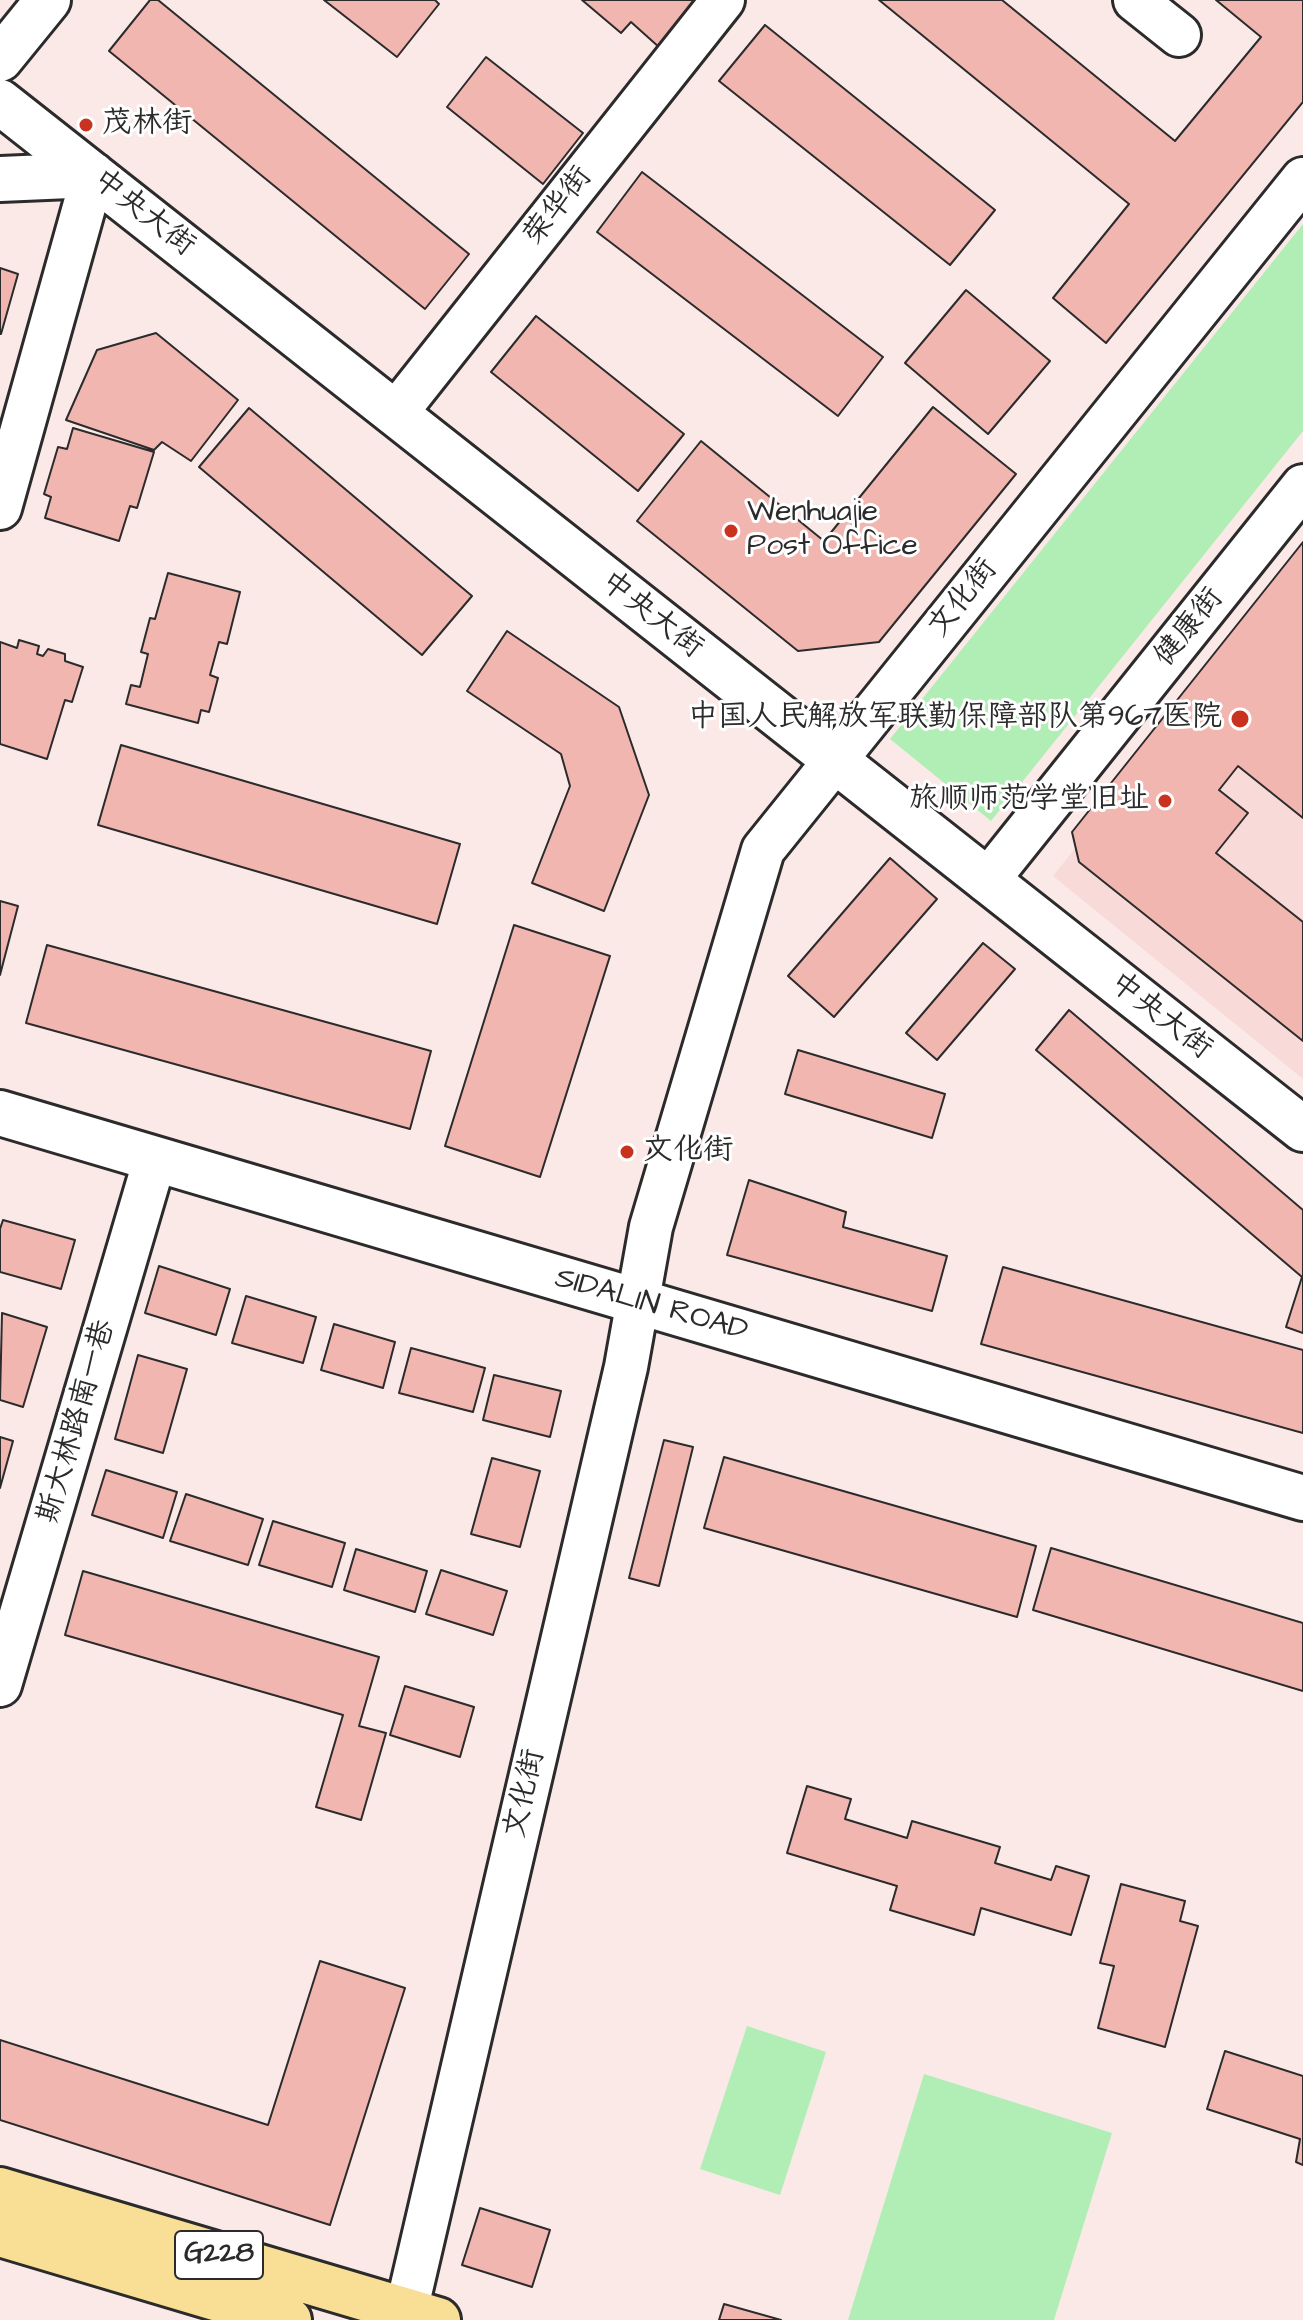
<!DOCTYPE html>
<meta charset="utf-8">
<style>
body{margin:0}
canvas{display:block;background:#fbe9e8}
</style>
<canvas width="1303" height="2320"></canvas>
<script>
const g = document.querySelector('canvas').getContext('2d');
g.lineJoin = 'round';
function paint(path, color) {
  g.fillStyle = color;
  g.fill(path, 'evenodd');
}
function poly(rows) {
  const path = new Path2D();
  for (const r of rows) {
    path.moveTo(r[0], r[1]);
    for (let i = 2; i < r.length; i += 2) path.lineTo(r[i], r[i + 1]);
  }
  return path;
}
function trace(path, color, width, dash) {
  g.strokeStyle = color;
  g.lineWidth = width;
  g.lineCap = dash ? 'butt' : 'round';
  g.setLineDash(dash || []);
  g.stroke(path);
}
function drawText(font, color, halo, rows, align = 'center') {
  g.font = font + ' "Architects Daughter","LXGW WenKai TC",sans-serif';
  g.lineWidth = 6;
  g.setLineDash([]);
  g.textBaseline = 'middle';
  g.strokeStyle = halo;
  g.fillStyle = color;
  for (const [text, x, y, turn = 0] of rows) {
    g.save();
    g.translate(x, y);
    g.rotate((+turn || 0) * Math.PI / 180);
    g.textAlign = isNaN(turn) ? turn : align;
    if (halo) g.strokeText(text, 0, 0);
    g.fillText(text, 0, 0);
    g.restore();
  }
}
const built = poly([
 [1303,563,1303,1079,1053,876]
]);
const green = poly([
 [1303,224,1303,431,991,821,890,739],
 [747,2026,826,2052,780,2195,700,2169],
 [924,2074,1112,2133,1054,2320,848,2320]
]);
const building = poly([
 [150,0,158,0,469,254,425,309,109,51,150,0],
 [324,0,435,0,439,4,397,57,324,0],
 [582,0,700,0,660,48,631,22,621,33,582,0],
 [879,0,1002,0,1175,141,1261,37,1216,0,1303,0,1303,102,1106,343,1053,298,1129,204,879,0],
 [765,25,995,210,950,265,719,81,765,25],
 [486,57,583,133,543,184,447,107,486,57],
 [642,172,883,357,838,416,597,232,642,172],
 [0,268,18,274,1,334,0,334,0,268],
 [966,290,1050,361,988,434,905,363,966,290],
 [536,316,684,434,638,491,491,372,536,316],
 [156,333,238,400,191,461,162,442,154,450,66,420,97,350,156,333],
 [933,407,1016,474,879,642,798,651,637,521,701,441,824,541,933,407],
 [249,408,472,596,422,655,199,467,249,408],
 [73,428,154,452,137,508,130,506,119,541,45,518,51,497,44,494,58,447,67,449,73,428],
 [1303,542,1303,818,1238,766,1219,790,1248,813,1216,853,1303,922,1303,1041,1079,862,1072,832,1303,542],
 [168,573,240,592,227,644,219,642,210,675,218,678,209,712,201,710,198,723,126,704,131,685,140,687,148,654,141,652,150,618,155,619,168,573],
 [507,631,619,707,649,795,604,911,532,883,570,786,561,754,467,691,507,631],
 [19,640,39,646,37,654,43,656,48,649,65,654,65,661,83,667,72,702,65,700,47,759,0,744,0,642,17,648,19,640],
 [121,745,460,844,437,924,98,825,121,745],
 [890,858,937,899,834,1017,788,976,890,858],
 [0,901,18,906,0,975,0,901],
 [514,925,610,956,540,1177,445,1146,514,925],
 [983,943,1015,969,937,1060,906,1033,983,943],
 [47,945,431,1051,410,1129,26,1023,47,945],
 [1069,1010,1303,1210,1303,1333,1286,1327,1302,1277,1036,1050,1069,1010],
 [798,1050,945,1094,932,1138,785,1094,798,1050],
 [749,1180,846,1212,843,1227,947,1256,932,1311,727,1255,749,1180],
 [3,1220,75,1240,61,1289,0,1272,0,1229,3,1220],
 [159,1266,230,1289,216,1335,145,1313,159,1266],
 [1003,1267,1303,1350,1303,1433,981,1344,1003,1267],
 [246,1296,316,1317,303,1363,232,1343,246,1296],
 [2,1313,47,1327,23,1407,0,1400,2,1313],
 [334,1324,395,1342,383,1388,321,1370,334,1324],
 [411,1348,485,1368,473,1412,399,1393,411,1348],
 [138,1355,187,1369,163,1453,115,1439,138,1355],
 [494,1375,561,1391,550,1437,483,1420,494,1375],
 [0,1437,13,1441,0,1488,0,1437],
 [664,1440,693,1447,659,1586,629,1578,664,1440],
 [724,1457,1036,1546,1017,1617,704,1528,724,1457],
 [492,1458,540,1471,520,1547,471,1534,492,1458],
 [106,1470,177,1492,163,1538,92,1515,106,1470],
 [186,1494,263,1519,248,1565,170,1541,186,1494],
 [273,1521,345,1543,332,1587,259,1565,273,1521],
 [1051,1548,1303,1623,1303,1691,1033,1610,1051,1548],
 [356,1549,427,1571,415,1612,344,1590,356,1549],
 [441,1570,507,1591,493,1635,426,1614,441,1570],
 [83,1571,379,1657,359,1726,386,1733,361,1820,316,1807,343,1715,65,1635,83,1571],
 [405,1686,474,1707,460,1757,390,1735,405,1686],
 [807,1786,851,1799,845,1819,907,1838,912,1821,1000,1847,995,1863,1051,1880,1056,1866,1089,1876,1071,1935,981,1908,974,1935,890,1910,897,1886,787,1853,807,1786],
 [1121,1884,1185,1901,1180,1921,1198,1926,1165,2047,1098,2028,1114,1966,1100,1963,1121,1884],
 [320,1961,405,1988,330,2225,0,2120,0,2040,268,2125,320,1961],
 [1225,2051,1303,2076,1303,2165,1296,2162,1300,2139,1207,2109,1225,2051],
 [480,2208,550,2230,532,2287,462,2265,480,2208],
 [724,2304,781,2320,719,2320,724,2304]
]);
const street = poly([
 [1135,0,1179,35],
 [395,414,723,0],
 [0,508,93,175],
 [987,881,1303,486],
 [0,1685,155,1159],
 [404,2320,626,1367,651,1227,763,850,1303,179]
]);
const secondary = poly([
 [0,59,48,0],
 [0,102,1303,1129],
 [0,179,93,175],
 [0,1113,1303,1498]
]);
const highway = poly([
 [0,2190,438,2320],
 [0,2234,289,2320]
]);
const markers = [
 [86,125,8,"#c8321e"],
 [731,531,8,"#c8321e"],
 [1240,719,10,"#c8321e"],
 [1165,801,8,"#c8321e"],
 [627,1152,8,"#c8321e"]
];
const shields = [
 [219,2255,88]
];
const shieldNames = [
 ["G228",219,2255]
];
const poiNames = [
 ["茂林街",102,125],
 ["Wenhuajie",747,514],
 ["Post Office",747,548],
 ["中国人民解放军联勤保障部队第967医院",1222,719,"right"],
 ["旅顺师范学堂旧址",1149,801,"right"],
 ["文化街",643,1152]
];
const streetNames = [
 ["荣华街",559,207,-52],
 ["中央大街",143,214,38],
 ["文化街",964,599,-51],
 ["中央大街",651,616,38],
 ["健康街",1190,628,-51],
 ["中央大街",1160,1017,38],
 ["SIDALIN ROAD",651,1306,16],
 ["斯大林路南一巷",78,1422,-74],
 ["文化街",526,1794,-77]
];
paint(built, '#f8dad8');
paint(green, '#b1eeb5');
paint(building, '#f2b6b1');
trace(building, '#2b2b2b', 2);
trace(street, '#2b2b2b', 48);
trace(secondary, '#2b2b2b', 50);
trace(highway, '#2b2b2b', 50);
trace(street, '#fff', 42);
trace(secondary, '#fff', 44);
trace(highway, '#f9df96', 44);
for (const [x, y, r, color] of markers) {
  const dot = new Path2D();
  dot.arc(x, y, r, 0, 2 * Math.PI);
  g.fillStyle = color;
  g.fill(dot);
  trace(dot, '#fff', 3);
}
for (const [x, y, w] of shields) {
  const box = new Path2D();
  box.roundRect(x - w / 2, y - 24, w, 48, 6);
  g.fillStyle = '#fff';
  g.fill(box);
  trace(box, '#2b2b2b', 2);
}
drawText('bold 28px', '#2b2b2b', null, shieldNames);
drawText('30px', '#2b2b2b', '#fff', poiNames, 'left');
drawText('30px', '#2b2b2b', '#fff', streetNames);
</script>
